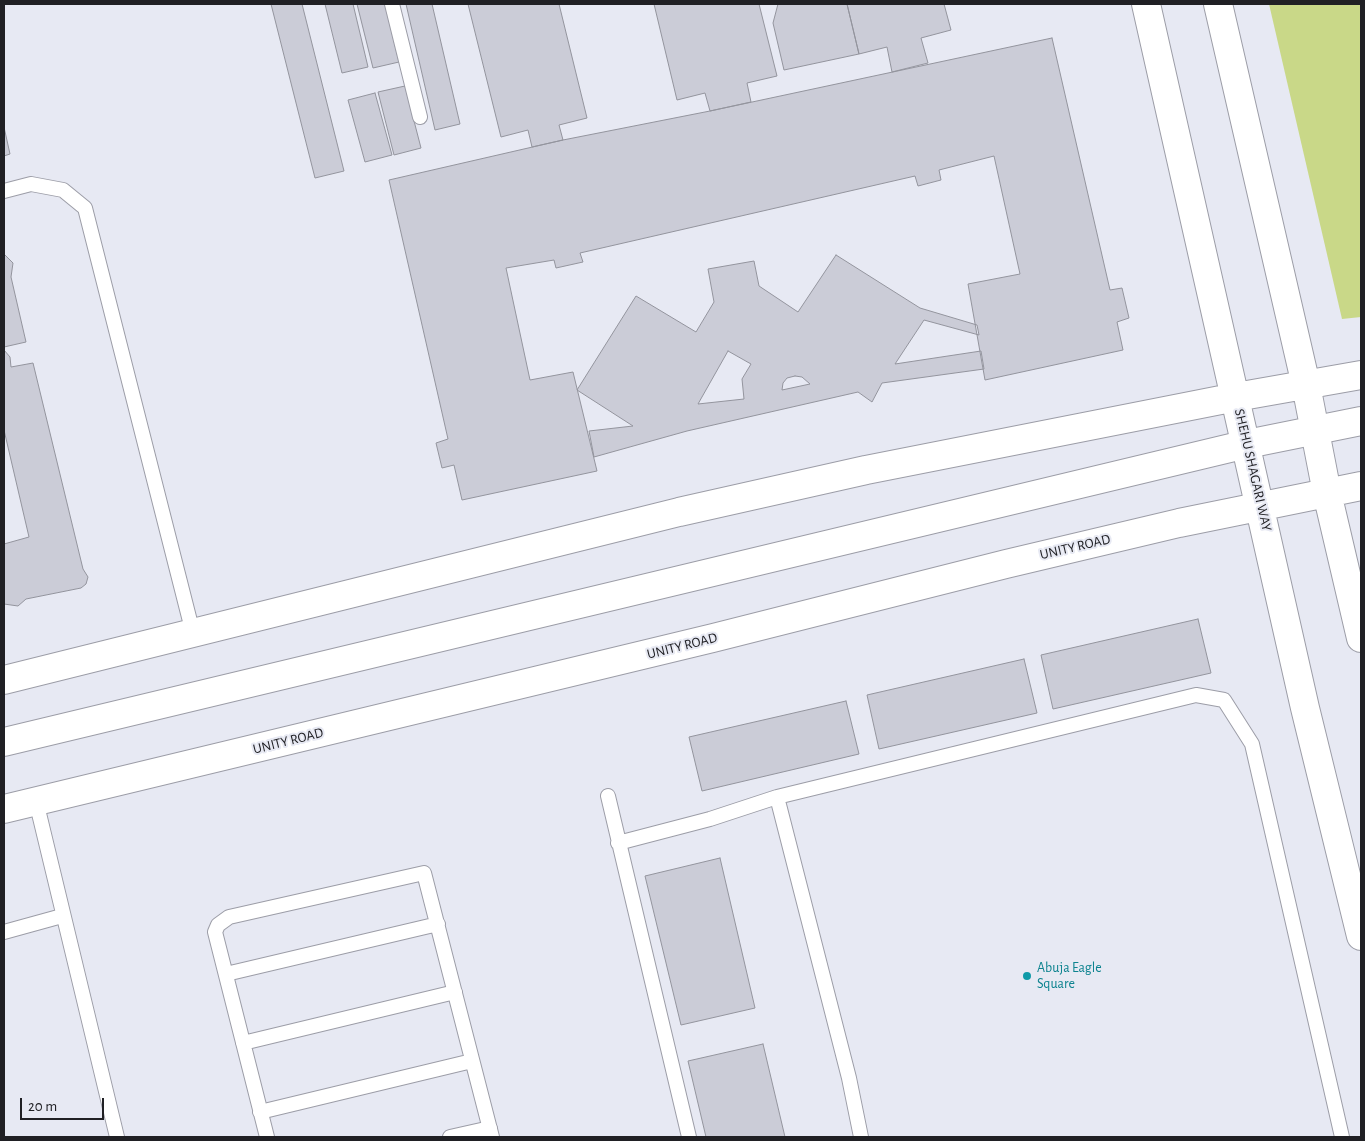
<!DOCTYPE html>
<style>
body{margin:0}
#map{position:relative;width:1365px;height:1141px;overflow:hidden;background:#e7e9f3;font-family:"Alegreya Sans",sans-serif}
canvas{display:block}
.frame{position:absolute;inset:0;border:5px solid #202024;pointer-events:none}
.scale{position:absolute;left:20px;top:1098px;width:84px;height:22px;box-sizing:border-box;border:2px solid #202024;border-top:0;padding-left:6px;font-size:15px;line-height:18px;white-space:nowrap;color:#202024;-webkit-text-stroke:4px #e7e9f3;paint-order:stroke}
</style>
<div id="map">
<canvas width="1365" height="1141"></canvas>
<div class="frame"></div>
<div class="scale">20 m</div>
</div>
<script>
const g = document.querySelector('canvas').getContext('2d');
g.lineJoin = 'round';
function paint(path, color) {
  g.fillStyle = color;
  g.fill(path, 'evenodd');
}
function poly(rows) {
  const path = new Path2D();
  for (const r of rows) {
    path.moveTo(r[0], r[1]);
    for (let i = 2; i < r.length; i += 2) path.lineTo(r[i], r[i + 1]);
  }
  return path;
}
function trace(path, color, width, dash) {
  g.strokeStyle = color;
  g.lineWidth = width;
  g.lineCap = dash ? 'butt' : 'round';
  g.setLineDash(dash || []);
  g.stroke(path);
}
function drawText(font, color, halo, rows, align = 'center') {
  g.font = font + ' "Alegreya Sans",sans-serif';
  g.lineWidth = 4;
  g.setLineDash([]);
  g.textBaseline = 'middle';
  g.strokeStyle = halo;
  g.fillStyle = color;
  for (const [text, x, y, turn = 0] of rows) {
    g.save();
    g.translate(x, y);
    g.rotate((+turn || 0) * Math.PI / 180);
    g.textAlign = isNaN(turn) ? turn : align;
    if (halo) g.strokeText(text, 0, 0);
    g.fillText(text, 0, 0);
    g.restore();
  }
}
const green = poly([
 [1269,4,1361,4,1361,317,1342,319]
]);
const building = poly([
 [271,4,302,4,344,171,315,178,271,4],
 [325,4,353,4,368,67,342,73,325,4],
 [357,4,385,4,399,62,373,68,357,4],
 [406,4,432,4,460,124,435,130,406,4],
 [468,4,559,4,587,118,559,125,563,140,532,147,528,130,501,137,468,4],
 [654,4,759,4,777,76,747,83,751,102,710,111,705,93,677,100,654,4],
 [778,4,847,4,859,54,784,70,773,23,778,4],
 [847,4,944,4,951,30,921,38,928,63,892,72,887,47,859,54,847,4],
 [1052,38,1110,290,1122,288,1129,318,1117,322,1123,350,985,380,968,284,1020,274,994,156,939,170,941,180,918,186,915,176,580,253,583,262,556,268,554,260,506,268,530,380,573,372,597,471,462,500,454,465,442,468,436,443,448,439,389,180,563,140,710,111,1052,38],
 [405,86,421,148,394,155,378,92,405,86],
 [375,93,392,155,365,162,348,100,375,93],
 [4,127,10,154,4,156,4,127],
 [4,254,13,263,11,277,26,342,4,347,4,254],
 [836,255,920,308,977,325,979,335,924,320,895,364,981,351,984,369,882,383,872,402,858,392,687,431,594,457,589,431,633,426,577,390,636,296,696,332,714,302,708,269,754,261,759,286,798,312,836,255],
 [728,351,751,364,742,379,744,399,698,404,728,351],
 [795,376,802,377,810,384,782,390,783,383,787,378,795,376],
 [4,350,10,357,11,367,33,363,83,569,88,577,86,584,81,588,26,599,18,606,4,604,4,544,29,537,4,430,4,350],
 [1198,619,1211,673,1053,709,1041,655,1198,619],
 [1024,659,1037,713,879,749,867,695,1024,659],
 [846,701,859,754,702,791,689,737,846,701],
 [720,858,755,1008,681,1025,645,876,720,858],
 [763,1044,785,1137,706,1137,688,1061,763,1044]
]);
const lane = poly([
 [392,4,420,117],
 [4,191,31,184,63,190,85,208,193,633],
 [608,796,689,1137],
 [777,797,1196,695,1224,700,1252,744,1342,1137],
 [36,801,117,1137],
 [618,843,710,819,777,797,849,1078,861,1137],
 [4,932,62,916],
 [226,974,438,924],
 [243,1043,455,992],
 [260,1112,472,1061],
 [267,1137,215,932,218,925,229,917,424,873,492,1137],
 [450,1137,490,1128]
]);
const street = poly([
 [4,742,1247,444,1361,421]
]);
const secondary = poly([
 [1146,4,1305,708,1361,936],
 [1218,4,1306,385,1327,493,1361,638],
 [4,680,679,512,866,470,1236,397,1361,375],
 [4,809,713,638,1006,564,1179,523,1361,486]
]);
const markers = [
 [1027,976,5,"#0f9aa8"]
];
const streetNames = [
 ["SHEHU SHAGARI WAY",1253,470,77],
 ["UNITY ROAD",1075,547,-13],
 ["UNITY ROAD",682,646,-14],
 ["UNITY ROAD",288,741,-14]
];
const cultureNames = [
 ["Abuja Eagle",1037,968],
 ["Square",1037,984]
];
paint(green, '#c9d888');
paint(building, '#cbccd7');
trace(building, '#93949d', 1);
trace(lane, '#9c9da7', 16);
trace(street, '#9c9da7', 30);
trace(secondary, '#9c9da7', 30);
trace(lane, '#fff', 14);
trace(street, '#fff', 28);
trace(secondary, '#fff', 28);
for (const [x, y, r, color] of markers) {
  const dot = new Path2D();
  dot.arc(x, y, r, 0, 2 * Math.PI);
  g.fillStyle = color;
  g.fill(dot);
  trace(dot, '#e7e9f3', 2);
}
drawText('14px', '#202024', '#e7e9f3', streetNames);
drawText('14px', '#0d838f', '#e7e9f3', cultureNames, 'left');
</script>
